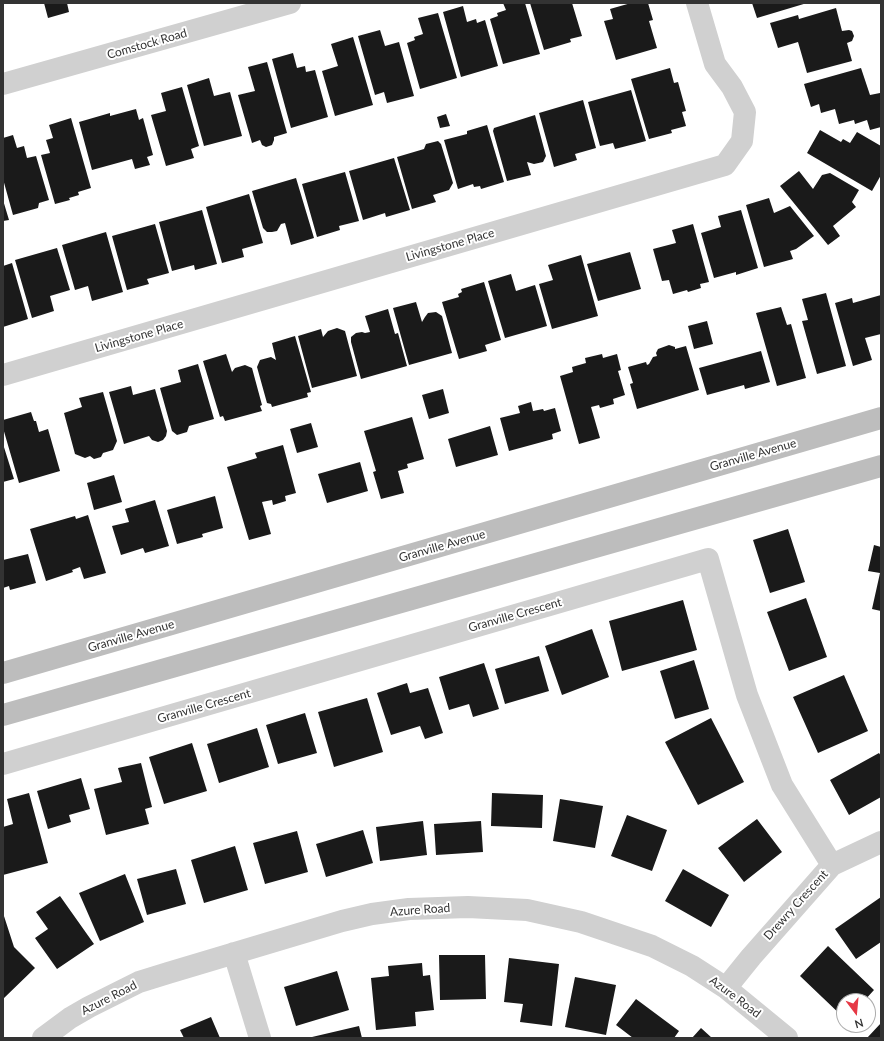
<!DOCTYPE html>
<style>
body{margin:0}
#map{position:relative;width:884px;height:1041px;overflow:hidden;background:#fff;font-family:Lato,sans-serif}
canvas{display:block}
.frame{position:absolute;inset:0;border:4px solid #333;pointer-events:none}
.north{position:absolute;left:836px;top:993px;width:40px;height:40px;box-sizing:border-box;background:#fff;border:1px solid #adadad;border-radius:50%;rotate:164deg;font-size:11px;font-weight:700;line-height:16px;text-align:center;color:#333}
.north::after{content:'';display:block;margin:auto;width:14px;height:18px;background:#e63946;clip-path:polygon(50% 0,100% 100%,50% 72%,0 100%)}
</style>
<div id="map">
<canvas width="884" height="1041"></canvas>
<div class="frame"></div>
<div class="north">N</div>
</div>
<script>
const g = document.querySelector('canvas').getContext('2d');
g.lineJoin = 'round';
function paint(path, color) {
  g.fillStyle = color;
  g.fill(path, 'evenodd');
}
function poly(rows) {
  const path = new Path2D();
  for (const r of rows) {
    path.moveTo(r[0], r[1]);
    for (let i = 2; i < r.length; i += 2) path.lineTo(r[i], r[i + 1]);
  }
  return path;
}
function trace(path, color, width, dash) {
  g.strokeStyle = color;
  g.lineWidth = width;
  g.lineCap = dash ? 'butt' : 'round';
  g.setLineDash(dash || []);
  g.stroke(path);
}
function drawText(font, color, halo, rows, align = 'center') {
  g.font = font + ' Lato,sans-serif';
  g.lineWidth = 4;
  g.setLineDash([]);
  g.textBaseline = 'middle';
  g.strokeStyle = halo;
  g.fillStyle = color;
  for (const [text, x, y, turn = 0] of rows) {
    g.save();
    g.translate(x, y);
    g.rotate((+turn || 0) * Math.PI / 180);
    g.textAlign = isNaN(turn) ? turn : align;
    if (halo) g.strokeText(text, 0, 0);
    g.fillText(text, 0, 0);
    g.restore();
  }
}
const building = poly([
 [44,3,67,3,69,12,48,18],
 [503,3,525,3,540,54,503,64,490,19,498,16,497,13,506,10],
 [530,3,572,3,582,36,570,39,571,42,544,50],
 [631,3,648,3,653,20,649,21,657,48,616,60,604,21,613,19,610,9],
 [752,3,807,3,757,18],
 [463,6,467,22,476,19,477,23,485,20,498,66,461,77,443,12],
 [836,8,842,31,849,30,852,31,854,36,852,41,847,43,852,61,807,73,798,42,778,48,770,23,798,15,799,19],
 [438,13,457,78,420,89,407,43,415,40,414,37,423,34,418,18],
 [380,30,385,46,399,42,414,96,387,103,384,92,375,95,358,36],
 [353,37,373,105,335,116,322,71,338,66,331,44],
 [293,53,297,68,305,66,306,72,315,70,328,117,291,128,272,59],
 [267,62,287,133,274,137,274,140,272,145,266,147,262,145,260,140,252,143,238,95,255,91,248,67],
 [670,68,674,83,678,82,686,111,682,112,686,126,671,130,672,133,649,139,631,79],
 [861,68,870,95,880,93,881,98,881,127,870,130,867,120,855,124,854,120,839,124,835,109,821,113,819,104,811,107,804,84],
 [209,78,214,96,230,92,242,136,204,146,187,85],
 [182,87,199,146,191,149,194,158,166,166,151,115,166,111,161,93],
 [631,90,646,141,615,149,613,143,600,146,588,102],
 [583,100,596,148,575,154,577,160,554,167,539,113],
 [136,109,139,120,143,118,153,155,147,157,150,165,135,169,132,159,92,170,79,122,110,113,110,116],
 [446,114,450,126,440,128,437,117],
 [535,115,546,156,543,162,534,164,527,162,531,175,507,181,493,131,494,128],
 [71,118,91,188,78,192,79,195,69,198,70,200,55,204,41,155,50,153,46,140,53,138,49,125],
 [487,125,504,182,481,189,480,186,474,187,473,184,458,189,444,140,467,134,467,131],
 [820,130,841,142,843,139,850,143,857,132,881,146,881,175,872,191,807,153],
 [13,135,17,148,24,146,27,158,36,156,49,200,39,203,38,208,13,215,3,179,3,138],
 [438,141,441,144,453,183,449,190,433,195,436,202,412,209,397,157,424,149,426,144],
 [394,158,410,210,386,217,385,213,363,220,349,171],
 [799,171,813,189,822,175,830,173,859,190,852,202,856,207,833,226,840,236,828,245,780,186],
 [345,172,359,221,339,226,340,230,317,237,302,184],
 [296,178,314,238,291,245,285,223,281,224,277,231,272,232,267,232,263,228,252,191],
 [249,194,263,243,242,249,244,257,222,263,206,207],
 [769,198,774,213,790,206,814,236,796,249,790,251,793,259,764,267,746,205],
 [3,200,9,220,3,221],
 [202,210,217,264,195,270,194,265,172,271,159,222],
 [741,210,758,268,736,275,736,272,714,278,701,233,721,227,718,216],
 [155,224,169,273,147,279,149,284,127,290,112,236],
 [693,224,709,282,700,284,701,288,688,292,687,290,673,294,669,280,662,281,653,249,676,243,672,230],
 [106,232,123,292,92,301,88,286,75,290,62,245],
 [57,248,70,290,50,296,54,311,32,318,15,260],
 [630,252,641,289,598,301,587,264],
 [581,255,598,316,552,329,539,284,553,280,548,265],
 [12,263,28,319,3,327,3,266],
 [511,274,516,291,535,285,547,326,505,338,488,281],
 [484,282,501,340,485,345,487,351,459,359,442,302,459,297,458,294,462,292,461,289],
 [826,293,846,366,817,374,802,321,808,320,802,299],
 [881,295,881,334,865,338,872,360,853,366,835,303,852,298,853,303],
 [416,302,422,322,425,317,428,313,436,312,442,316,452,353,409,365,393,308],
 [781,307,787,325,791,324,806,378,777,386,756,313],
 [388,309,395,334,398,333,407,366,361,379,351,342,351,337,356,333,362,332,365,333,370,332,365,316],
 [707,321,713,344,694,349,688,326],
 [337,328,345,331,357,376,312,388,298,336,321,329,323,337,328,331],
 [295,336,311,392,307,393,308,397,272,407,271,404,267,403,257,367,260,360,271,357,276,360,272,343],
 [669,345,675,347,675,349,686,346,699,390,637,409,630,384,633,383,628,367,646,362,647,365,649,364,653,357,657,356,656,353,658,349],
 [761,351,770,382,745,389,744,385,707,395,699,368],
 [226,354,232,372,235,368,245,365,252,368,262,405,260,406,262,411,225,421,223,416,220,417,203,361],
 [602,354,603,358,617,354,621,370,618,371,625,395,613,399,614,404,600,408,599,405,591,407,600,438,579,444,560,376,573,372,572,367,586,363,585,358],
 [198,364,214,419,189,426,187,432,177,435,172,431,160,388,181,382,178,370],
 [131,386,133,395,155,389,167,431,166,436,163,440,158,442,152,440,149,436,124,444,109,392],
 [443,389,449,413,429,419,422,395],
 [103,392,117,441,113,450,103,453,101,457,94,459,90,456,85,458,75,454,64,413,82,407,79,398],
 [531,402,533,411,543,409,544,411,555,408,561,431,552,434,553,439,509,451,500,418,520,413,518,406],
 [31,412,34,421,36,421,39,432,48,429,60,471,19,483,3,428,3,420],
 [412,417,424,459,407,464,408,468,398,471,404,493,381,499,373,472,376,471,364,431],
 [311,423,318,447,297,453,290,429],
 [490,426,498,455,456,467,448,439],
 [3,444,14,479,3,482],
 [283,445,296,493,285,496,286,501,273,505,272,500,262,502,271,534,249,540,227,467,257,458,255,453],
 [360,462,368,491,327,503,318,474],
 [114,475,122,502,94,510,87,483],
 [215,496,223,528,202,534,203,537,177,544,167,510],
 [155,500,169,546,145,553,143,548,121,555,112,526,129,522,125,509],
 [88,515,106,573,84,579,80,567,72,570,73,572,46,581,30,529,75,516,76,519],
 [788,529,805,582,770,593,753,540],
 [874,545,881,547,881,611,872,609,880,573,868,571],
 [28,554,36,583,10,590,9,586,3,588,3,560],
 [806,598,827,657,789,671,767,612],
 [683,600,697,650,622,671,609,621],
 [592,629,609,677,562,695,545,646],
 [539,656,549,691,505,704,495,669],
 [694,660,709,709,675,719,660,671],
 [484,663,499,709,473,717,469,704,449,710,439,677],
 [844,675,868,731,818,753,793,697],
 [407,683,410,693,428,688,443,733,425,739,420,726,391,735,377,693],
 [367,698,383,752,334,767,318,712],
 [305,713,317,753,278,764,266,725],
 [711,718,744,782,698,805,665,742],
 [257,728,269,767,219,783,207,744],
 [192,743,207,791,164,804,149,757],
 [879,753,881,756,881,797,849,815,830,780],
 [141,763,152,807,145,809,149,824,106,835,94,789,122,782,118,768],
 [81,778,90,809,69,815,71,822,48,829,37,791],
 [29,793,48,863,3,875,3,827,13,824,7,799],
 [492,793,543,795,542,828,491,826],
 [560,799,603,806,595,848,553,841],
 [627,815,667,830,652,871,611,856],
 [757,819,782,852,744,882,718,848],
 [423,821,427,855,380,861,376,827],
 [481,821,483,852,436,855,434,824],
 [363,830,373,863,326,877,316,844],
 [297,831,308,872,265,884,253,843],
 [235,846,248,890,204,903,191,860],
 [176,869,186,904,147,915,137,879],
 [683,869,729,895,711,927,665,901],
 [125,874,144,922,100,941,79,893],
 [60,896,94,944,57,969,35,938,48,929,36,912],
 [881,897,881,942,856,959,835,929],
 [3,913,14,947,35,968,3,999],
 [828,946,874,990,864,1001,844,1001,844,1018,800,976],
 [439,955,485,955,486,999,440,1000],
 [509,958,559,964,552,1026,520,1022,523,1004,504,1002],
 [422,963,423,976,430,975,434,1010,415,1012,416,1026,376,1030,371,978,389,976,388,966],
 [337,971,349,1010,296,1026,284,987],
 [575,977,616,985,606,1035,565,1027],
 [636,999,679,1031,674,1038,633,1038,616,1025],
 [211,1017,220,1038,184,1038,180,1030],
 [881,1023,881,1038,867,1038],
 [359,1026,362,1038,312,1038,312,1037],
 [701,1028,712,1038,692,1038]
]);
const street = poly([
 [3,84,290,3],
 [3,375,725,165,742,141,745,112,732,87,715,64,697,3],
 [3,764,708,559,747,695,782,785,832,865],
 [234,953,260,1038],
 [726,988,751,957,832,865,881,842],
 [43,1038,70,1018,89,1007,139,982,168,973,342,921,372,914,409,909,468,907,527,910,581,922,652,946,692,966,726,988,787,1038]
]);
const secondary = poly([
 [3,673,881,418],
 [3,715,881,466]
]);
const streetNames = [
 ["Comstock Road",147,44,-16],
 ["Livingstone Place",450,245,-16],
 ["Livingstone Place",139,336,-16],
 ["Granville Avenue",753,455,-16],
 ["Granville Avenue",442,546,-16],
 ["Granville Crescent",515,615,-16],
 ["Granville Avenue",131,636,-16],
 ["Granville Crescent",204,706,-16],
 ["Drewry Crescent",796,905,-48],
 ["Azure Road",420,910,-4],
 ["Azure Road",735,997,37],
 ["Azure Road",109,998,-27]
];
paint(building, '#1a1a1a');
trace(street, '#d0d0d0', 22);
trace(secondary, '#bdbdbd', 22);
drawText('12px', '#333', '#fff', streetNames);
</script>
